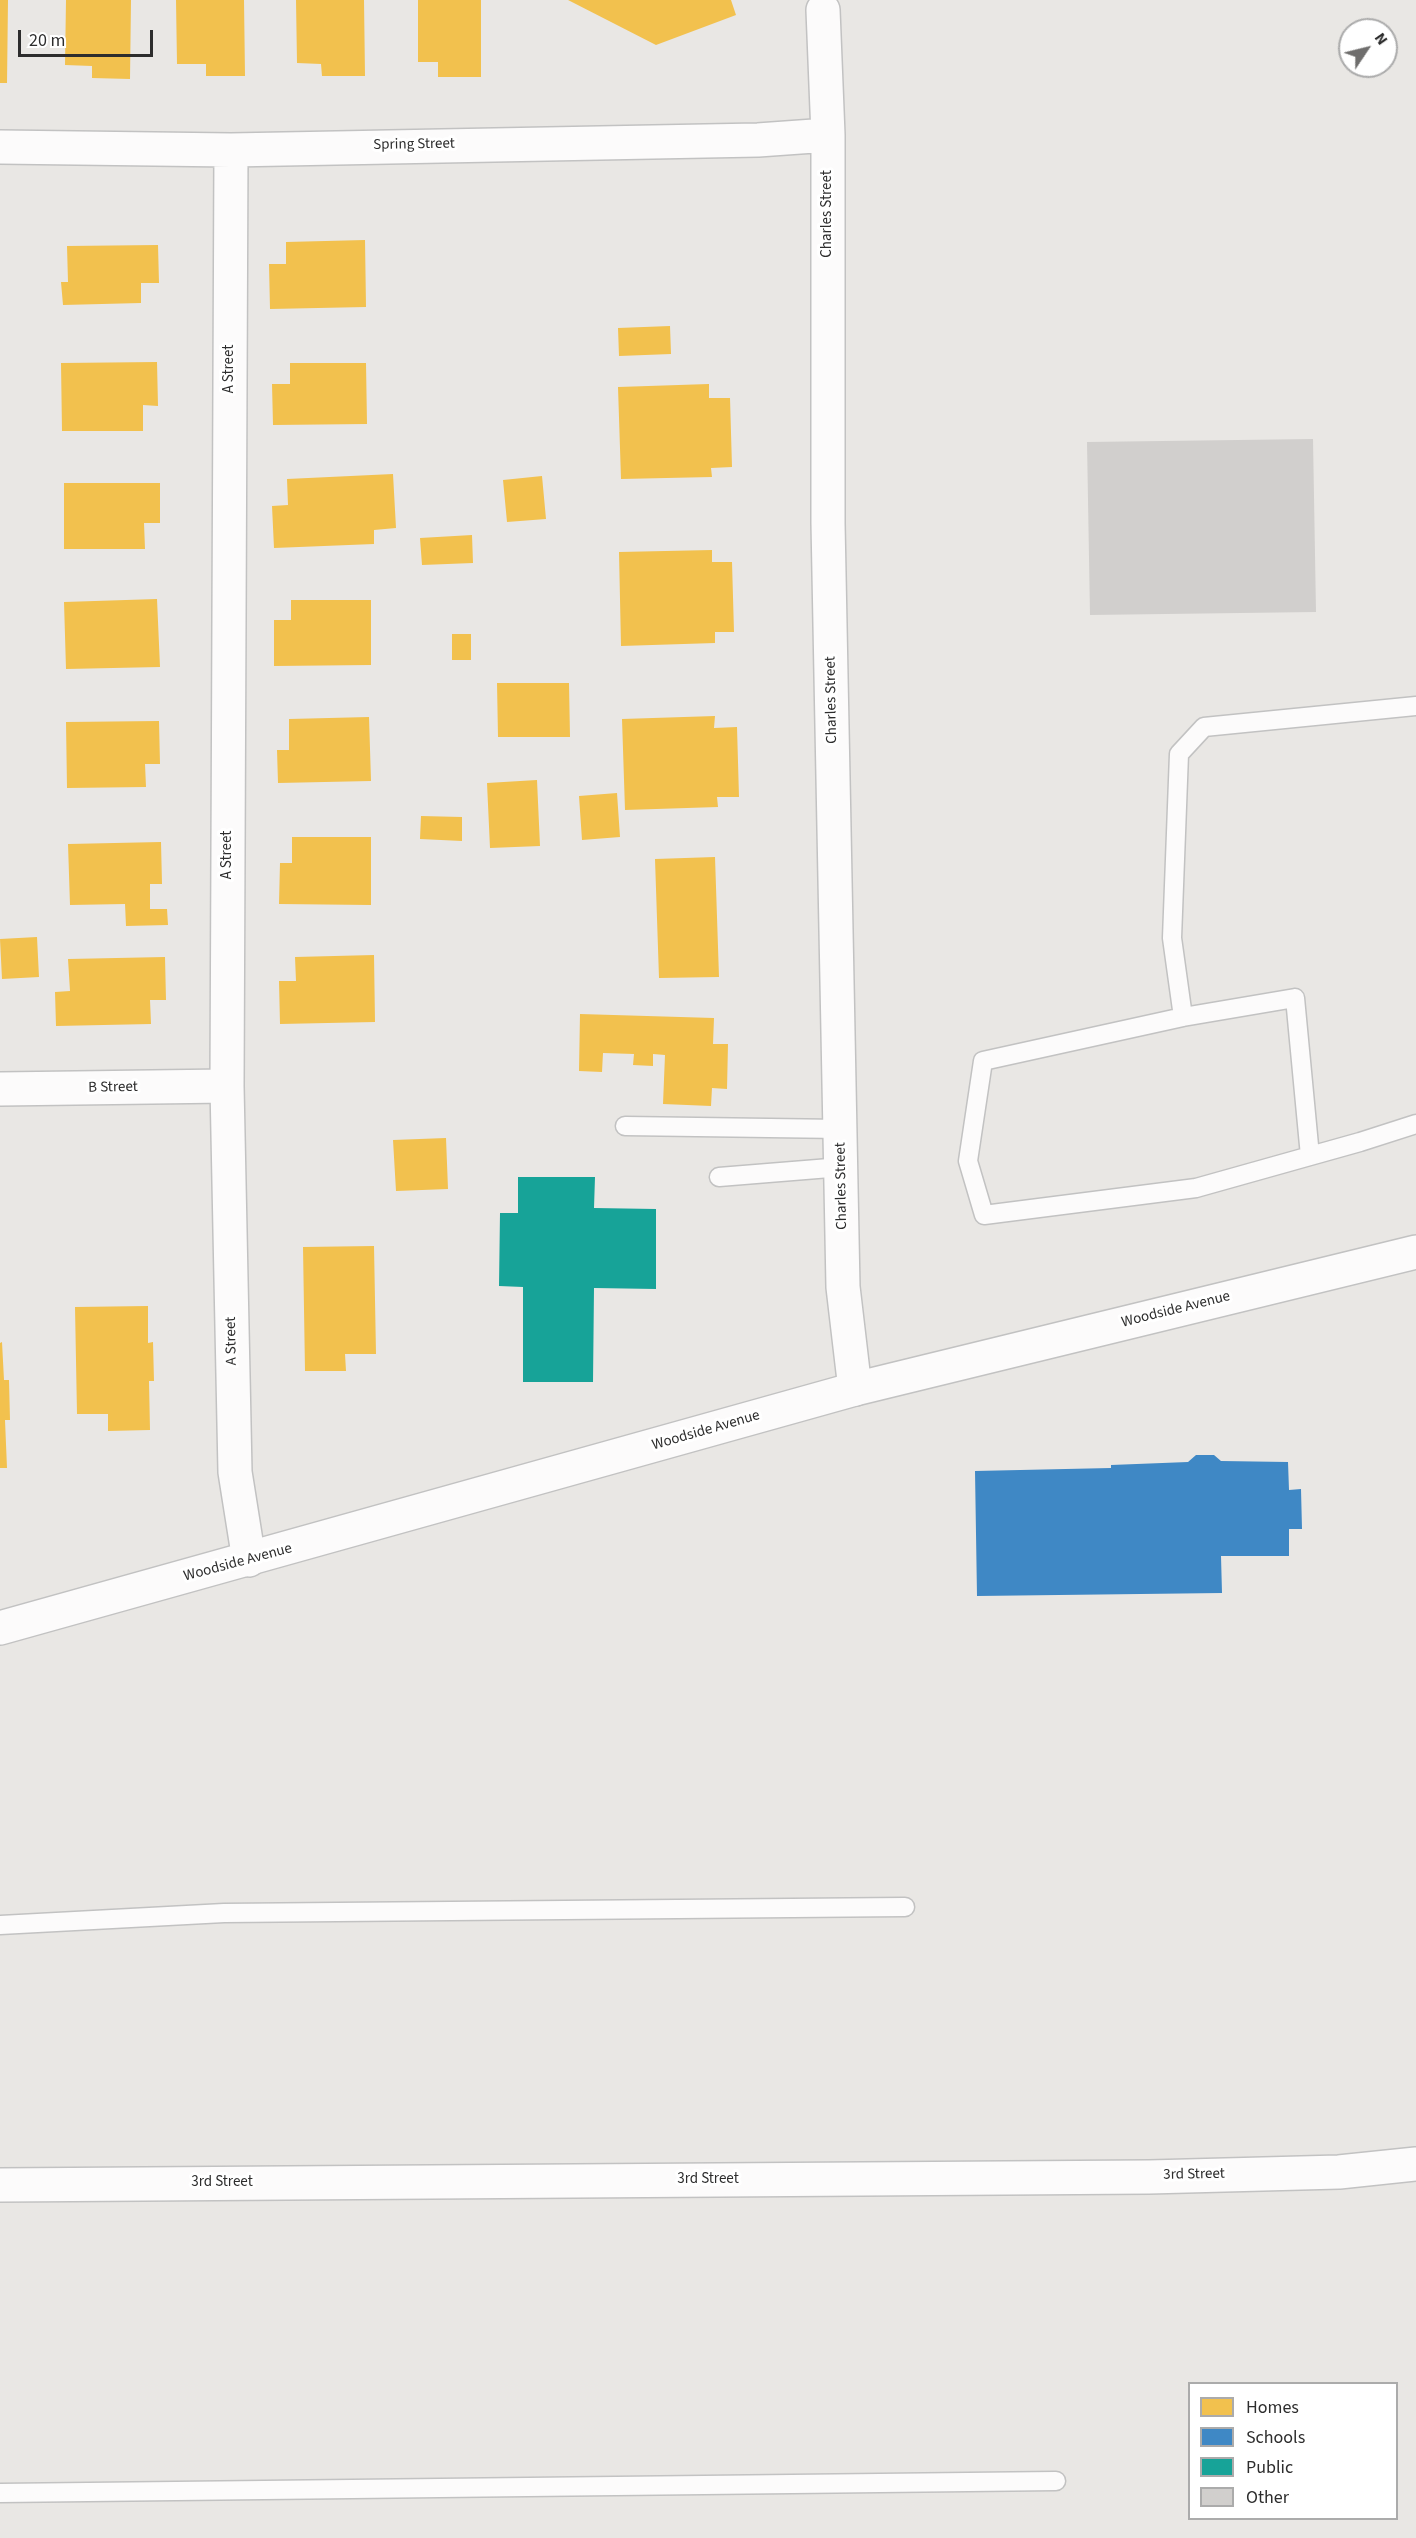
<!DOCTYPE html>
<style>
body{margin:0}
#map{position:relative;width:1416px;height:2538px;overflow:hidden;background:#e9e7e4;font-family:"Source Sans 3",sans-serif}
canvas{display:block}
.legend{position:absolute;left:1188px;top:2382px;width:210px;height:138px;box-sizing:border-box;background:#fff;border:2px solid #ababab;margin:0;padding:8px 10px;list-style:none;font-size:18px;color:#2d2d2d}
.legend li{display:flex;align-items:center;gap:12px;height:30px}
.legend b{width:30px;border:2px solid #ababab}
.north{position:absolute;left:1338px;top:18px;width:60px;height:60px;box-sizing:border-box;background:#fff;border:2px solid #ababab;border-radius:50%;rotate:55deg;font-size:16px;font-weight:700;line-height:24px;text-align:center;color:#2d2d2d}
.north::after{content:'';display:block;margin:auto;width:21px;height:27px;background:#6f6e6d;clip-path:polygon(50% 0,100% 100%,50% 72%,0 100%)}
.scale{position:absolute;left:18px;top:30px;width:135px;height:27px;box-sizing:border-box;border:3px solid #2d2d2d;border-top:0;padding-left:8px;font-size:18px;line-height:21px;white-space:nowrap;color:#2d2d2d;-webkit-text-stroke:4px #fff;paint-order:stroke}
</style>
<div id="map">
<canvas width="1416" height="2538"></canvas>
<ul class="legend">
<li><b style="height:16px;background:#f2c14e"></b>Homes</li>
<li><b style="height:16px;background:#3f88c5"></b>Schools</li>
<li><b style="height:16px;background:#17a398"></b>Public</li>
<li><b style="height:16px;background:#d1cfcd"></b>Other</li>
</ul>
<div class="north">N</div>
<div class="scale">20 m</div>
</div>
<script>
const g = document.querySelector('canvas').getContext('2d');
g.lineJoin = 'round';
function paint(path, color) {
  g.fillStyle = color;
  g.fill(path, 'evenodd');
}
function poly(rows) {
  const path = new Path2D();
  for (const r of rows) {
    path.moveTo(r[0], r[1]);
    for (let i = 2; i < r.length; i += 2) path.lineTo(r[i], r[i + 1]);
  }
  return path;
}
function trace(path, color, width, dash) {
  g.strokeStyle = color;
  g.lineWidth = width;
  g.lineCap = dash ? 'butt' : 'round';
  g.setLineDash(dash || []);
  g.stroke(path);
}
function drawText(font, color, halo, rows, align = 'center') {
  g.font = font + ' "Source Sans 3",sans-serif';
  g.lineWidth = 6;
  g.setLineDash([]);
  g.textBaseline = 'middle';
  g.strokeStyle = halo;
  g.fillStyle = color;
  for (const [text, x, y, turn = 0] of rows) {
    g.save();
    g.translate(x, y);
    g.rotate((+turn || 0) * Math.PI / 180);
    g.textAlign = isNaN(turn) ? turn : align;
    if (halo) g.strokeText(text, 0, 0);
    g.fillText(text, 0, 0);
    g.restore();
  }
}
const homes = poly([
 [0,0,8,0,7,83,0,83],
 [66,0,131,0,130,79,92,78,92,66,65,65],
 [176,0,244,0,245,76,206,76,206,64,177,64],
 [296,0,364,0,365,76,322,76,321,64,297,63],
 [418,0,481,0,481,77,438,77,438,62,418,62],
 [568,0,731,0,736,15,656,45],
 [365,240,366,307,270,309,269,264,286,264,286,242],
 [158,245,159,283,141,283,141,303,63,305,61,282,68,282,67,246],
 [670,326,671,354,619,356,618,328],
 [157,362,158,406,143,405,143,431,62,431,61,363],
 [290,363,366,363,367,424,273,425,272,384,290,384],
 [709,384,709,398,730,398,732,467,711,468,712,477,621,479,618,387],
 [393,474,396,528,374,530,374,544,274,548,272,506,288,505,287,479],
 [542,476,546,519,507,522,503,480],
 [64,483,160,483,160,523,144,523,145,549,64,549],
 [472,535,473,563,422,565,420,538],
 [712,550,712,562,732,562,734,632,715,632,715,643,621,646,619,552],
 [157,599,160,667,66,669,64,602],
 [291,600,371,600,371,665,274,666,274,620,291,620],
 [452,634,471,634,471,660,452,660],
 [497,683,569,683,570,737,498,737],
 [715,716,714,728,737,727,739,797,717,797,718,807,625,810,622,719],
 [369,717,371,781,278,783,277,750,289,750,289,719],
 [159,721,160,764,145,764,146,787,67,788,66,722],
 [537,780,540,846,490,848,487,783],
 [617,793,620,837,582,840,579,796],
 [421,816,462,817,462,841,420,839],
 [292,837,371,837,371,905,279,904,280,863,292,863],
 [161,842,162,884,150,884,150,909,167,909,168,925,126,926,125,904,70,905,68,844],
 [715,857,719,977,659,978,655,859],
 [37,937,39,977,2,979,0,939],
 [374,955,375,1022,280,1024,279,981,296,981,295,957],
 [165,957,166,1000,150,1000,151,1024,56,1026,55,992,70,991,68,959],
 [580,1014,714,1018,713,1044,728,1044,727,1089,712,1088,711,1106,663,1104,665,1055,653,1054,653,1066,633,1065,634,1054,603,1053,602,1072,579,1071],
 [446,1138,448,1189,396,1191,393,1140],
 [374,1246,376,1354,345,1354,346,1371,305,1371,303,1247],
 [148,1306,148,1343,153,1342,154,1381,149,1381,150,1430,108,1431,108,1414,77,1414,75,1307],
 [2,1342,4,1380,9,1380,10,1420,5,1420,7,1468,0,1468,0,1343]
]);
const schools = poly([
 [1196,1455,1214,1455,1221,1461,1288,1462,1289,1490,1301,1489,1302,1529,1289,1529,1289,1556,1221,1556,1222,1593,977,1596,975,1471,1111,1468,1111,1465,1188,1462]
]);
const public = poly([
 [518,1177,595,1177,594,1208,656,1209,656,1289,594,1288,593,1382,523,1382,523,1287,499,1286,500,1213,518,1213]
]);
const building = poly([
 [1313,439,1316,612,1090,615,1087,442]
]);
const lane = poly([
 [1183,1017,1172,938,1179,754,1204,727,1416,706],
 [625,1126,841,1129],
 [1310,1156,1295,998,1183,1017,983,1061,968,1161,984,1215,1196,1188,1310,1156,1360,1142,1416,1124],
 [719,1177,842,1167],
 [0,1925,224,1913,905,1907],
 [0,2493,1056,2481]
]);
const street = poly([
 [823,10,828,135,828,523,843,1287,855,1389],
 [0,147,231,150,758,140,828,135],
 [231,150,227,1086,235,1472,249,1560],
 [0,1089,227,1086],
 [0,2185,1149,2177,1339,2172,1416,2164]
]);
const secondary = poly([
 [0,1628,855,1389,1416,1252]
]);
const streetNames = [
 ["Spring Street",414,145,-1],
 ["Charles Street",828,214,-90],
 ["A Street",230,369,-90],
 ["Charles Street",832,700,-91],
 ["A Street",228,855,-90],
 ["B Street",113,1088,-1],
 ["Charles Street",842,1186,-91],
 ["Woodside Avenue",1176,1310,-14],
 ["A Street",232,1341,-91],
 ["Woodside Avenue",706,1431,-16],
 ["Woodside Avenue",238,1563,-15],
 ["3rd Street",1194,2175,-1],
 ["3rd Street",708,2180],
 ["3rd Street",222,2183]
];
paint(homes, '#f2c14e');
paint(schools, '#3f88c5');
paint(public, '#17a398');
paint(building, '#d1cfcd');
trace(lane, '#c2c2c2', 21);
trace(street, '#c2c2c2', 36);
trace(secondary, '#c2c2c2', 36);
trace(lane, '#fcfbfb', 18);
trace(street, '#fcfbfb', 33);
trace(secondary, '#fcfbfb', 33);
drawText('15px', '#2d2d2d', '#fff', streetNames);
</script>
